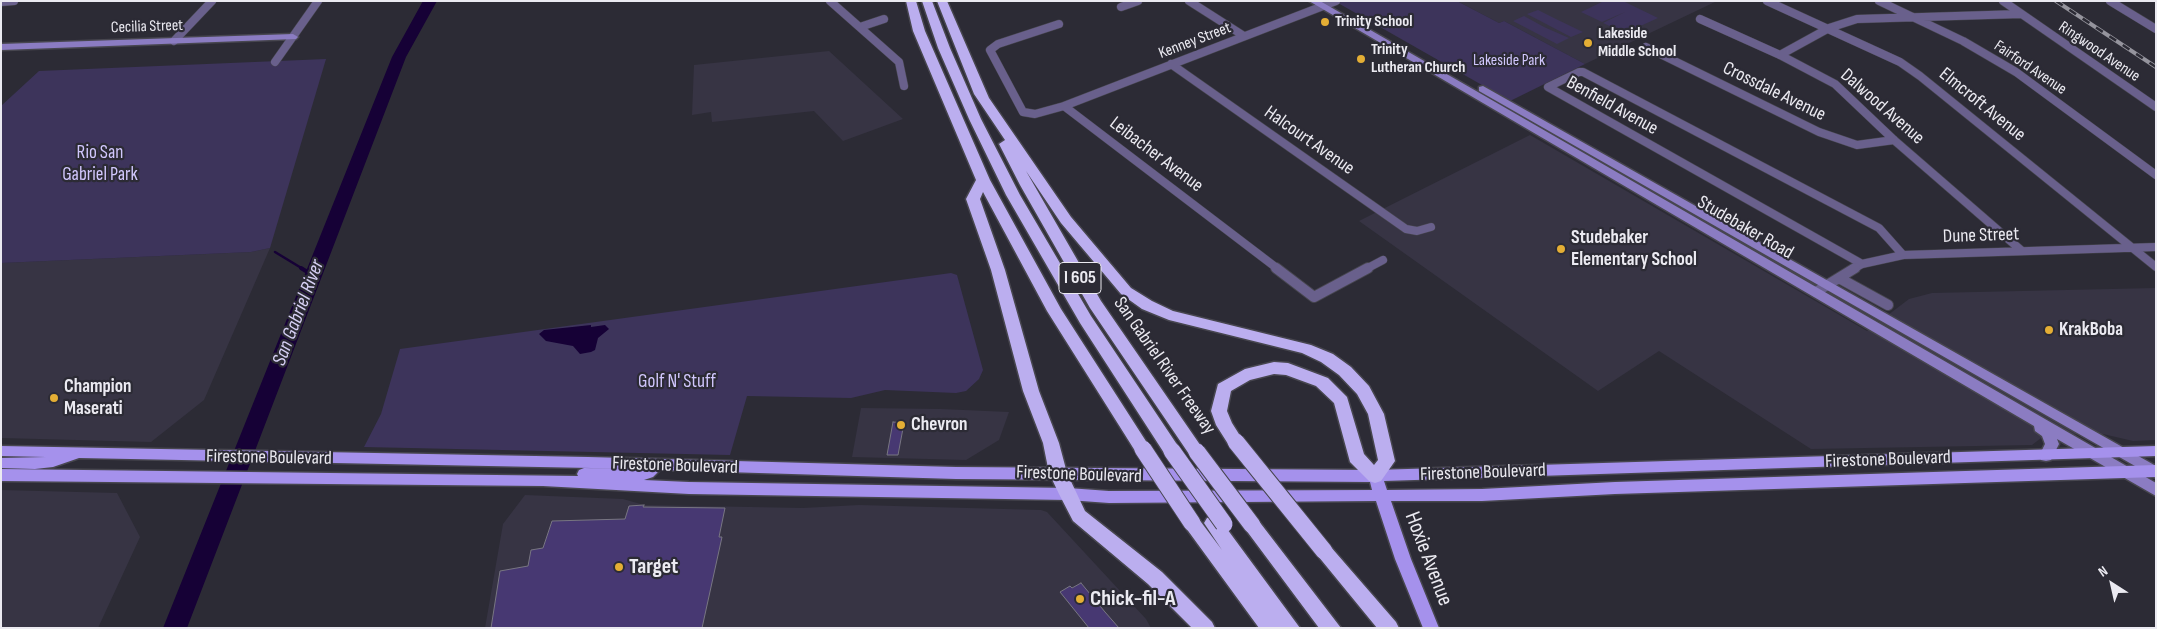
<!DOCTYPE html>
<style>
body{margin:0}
#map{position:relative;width:2157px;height:629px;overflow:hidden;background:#2c2b35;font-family:"Sofia Sans Condensed",sans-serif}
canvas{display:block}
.frame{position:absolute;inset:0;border:2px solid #ebeaf1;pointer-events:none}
.north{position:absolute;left:2087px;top:559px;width:50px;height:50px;-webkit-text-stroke:4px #2c2b35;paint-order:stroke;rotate:325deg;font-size:14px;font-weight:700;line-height:20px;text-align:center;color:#ebeaf1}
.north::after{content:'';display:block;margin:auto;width:18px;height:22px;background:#ebeaf1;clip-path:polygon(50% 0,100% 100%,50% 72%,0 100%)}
</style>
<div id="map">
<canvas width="2157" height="629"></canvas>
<div class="frame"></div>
<div class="north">N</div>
</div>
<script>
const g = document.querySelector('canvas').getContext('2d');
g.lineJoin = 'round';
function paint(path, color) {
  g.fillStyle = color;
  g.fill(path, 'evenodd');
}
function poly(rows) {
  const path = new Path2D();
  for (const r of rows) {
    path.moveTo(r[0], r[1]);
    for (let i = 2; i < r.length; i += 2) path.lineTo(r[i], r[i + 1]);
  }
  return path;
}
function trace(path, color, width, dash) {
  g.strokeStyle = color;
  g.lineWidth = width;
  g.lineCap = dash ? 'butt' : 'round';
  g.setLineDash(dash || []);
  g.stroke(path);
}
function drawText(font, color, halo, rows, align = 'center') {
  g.font = font + ' "Sofia Sans Condensed",sans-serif';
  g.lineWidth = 4.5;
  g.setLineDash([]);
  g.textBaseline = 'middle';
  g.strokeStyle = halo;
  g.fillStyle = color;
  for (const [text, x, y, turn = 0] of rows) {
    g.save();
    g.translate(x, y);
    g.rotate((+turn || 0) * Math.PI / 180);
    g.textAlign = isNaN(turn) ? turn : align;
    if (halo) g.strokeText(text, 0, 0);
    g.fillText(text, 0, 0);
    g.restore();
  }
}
const built = poly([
 [1457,1,1717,1,1585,64,1504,21,1499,23],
 [829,51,903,119,843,141,814,111,712,122,711,112,692,115,694,65],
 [1530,135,1867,331,1909,299,1932,293,2156,288,2156,440,2133,441,2103,434,2045,435,2032,445,1811,449,1659,351,1598,391,1359,221],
 [270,248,204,400,151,442,1,438,1,263,251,252],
 [861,408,941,409,1009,412,999,440,966,460,852,457],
 [1,490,117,493,140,537,98,628,1,628],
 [525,495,623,499,644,505,803,508,859,505,1041,510,1047,512,1146,619,1151,628,485,628,503,524]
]);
const green = poly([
 [1343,1,1457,1,1499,23,1504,21,1585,64,1510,101,1338,3],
 [1604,1,1623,1,1658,18,1625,33,1603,23,1625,12,1602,22,1581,12],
 [1538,10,1558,20,1583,32,1571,37,1527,14],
 [1524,16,1544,27,1569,38,1557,44,1513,21],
 [326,59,270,248,251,252,1,263,1,106,39,71],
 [951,273,957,275,983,370,979,379,966,391,956,393,885,390,851,398,747,396,730,455,364,447,381,414,400,349]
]);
const water = poly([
 [591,325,591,327,605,325,609,329,598,338,595,350,591,352,580,354,573,346,546,341,539,334,544,330]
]);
const streamFar1 = poly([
 [275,252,303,269]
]);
const stream = poly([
 [301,268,314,276]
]);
const river = poly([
 [423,1,437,1,406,57,187,628,163,628,392,57,423,1]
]);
const building = poly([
 [893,422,904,423,898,455,887,455,893,422],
 [644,505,643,507,725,508,719,537,722,537,702,628,491,628,500,571,528,566,531,550,543,548,552,521,625,519,629,506,644,505],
 [1081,583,1105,612,1119,628,1089,628,1060,592,1070,586,1072,588,1081,583]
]);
const streetFar1 = poly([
 [830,1,899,62,904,86],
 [1189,1,1244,36],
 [1767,1,1900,62,1920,76,2156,267],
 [1879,1,1963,41,2016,72,2156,175],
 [2003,1,2156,107],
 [2110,1,2156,29],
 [1,2,14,1],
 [1121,7,1138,1],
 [1700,19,1780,55,1835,84,1894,140,2022,251],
 [1059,24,998,44,990,50,1023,112,1035,114,1064,106,1278,269],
 [860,27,884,19],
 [174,41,212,1],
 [1646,47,1819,132,1857,145,1894,140],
 [1780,55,1829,28,1857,19,2021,14],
 [275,62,318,1],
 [1171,64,1406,229,1417,231,1431,227],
 [1064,106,1336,1],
 [1862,264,1548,87,1579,72,1583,72,1879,228,1903,255],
 [1366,269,1383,260],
 [1853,269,1862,264,1903,255,2156,247]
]);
const street = poly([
 [1276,268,1314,297,1368,268],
 [1839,278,1888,305],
 [1816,292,1855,268]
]);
const secondary = poly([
 [1309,1,1320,1,2156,483,2156,496,2057,439,2059,444,2051,460,2046,461,2041,460,2039,456,2045,444,2042,436,2035,431,2034,426,1309,1],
 [293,34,298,37,296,39,1,50,1,44,293,34],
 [1483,86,2156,466,2156,478,1479,91,1479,87,1483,86]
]);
const primary = poly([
 [1,446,588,457,956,467,1375,470,2156,446,2156,456,1384,481,1387,490,1482,489,1615,482,2156,465,2156,477,1615,494,1482,501,1391,501,1411,559,1439,628,1423,628,1395,559,1376,501,1109,503,1068,500,689,494,543,486,1,481,1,469,578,476,577,474,579,470,584,468,642,469,79,458,53,467,35,469,1,468,1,458,46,457,1,456,1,446],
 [660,470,956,479,1370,482,1372,490,1109,491,1068,488,689,482,644,480,653,477,660,470]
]);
const highway = poly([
 [906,1,916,1,925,31,990,180,1061,309,1151,449,1149,454,1143,455,1137,454,1047,311,983,192,980,199,1005,270,1039,391,1059,443,1067,473,1077,494,1085,511,1162,572,1212,622,1215,628,1192,628,1148,584,1073,521,1059,494,1049,473,1043,443,1023,391,991,270,966,199,976,180,913,31,906,1],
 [922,1,932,1,950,48,981,119,1020,195,1091,316,1178,446,1180,451,1178,456,1172,457,1166,456,1080,323,1006,195,969,119,938,48,922,1],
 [937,1,947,1,989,98,1071,217,1131,288,1152,301,1173,311,1311,345,1333,354,1351,367,1369,386,1384,414,1395,461,1381,481,1375,483,1369,481,1350,462,1334,403,1316,386,1286,375,1274,374,1250,380,1231,391,1227,411,1232,423,1244,442,1242,447,1236,448,1230,447,1216,425,1211,411,1218,384,1245,369,1274,362,1288,363,1328,378,1347,397,1364,454,1374,465,1378,460,1368,414,1357,394,1339,375,1321,362,1302,353,1169,320,1142,309,1121,294,1061,223,1026,171,1101,301,1205,452,1203,457,1197,458,1191,457,1090,308,1020,185,999,144,1005,140,974,94,937,1],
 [1192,516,1198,518,1222,550,1204,523,1207,518,1213,516,1219,518,1300,628,1259,628,1186,528,1183,523,1186,518,1192,516],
 [1252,518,1258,520,1341,628,1319,628,1246,530,1243,525,1246,520,1252,518],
 [1324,543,1330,546,1396,622,1399,628,1377,628,1318,556,1315,551,1318,546,1324,543]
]);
const rail = poly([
 [2056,1,2156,67]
]);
const highwayBridge = poly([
 [1236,442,1324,551],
 [1143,449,1192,523],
 [1172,451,1224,524],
 [1197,452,1252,525]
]);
const markers = [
 [1325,22,5,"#e4ae35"],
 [1588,43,5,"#e4ae35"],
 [1361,59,5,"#e4ae35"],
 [1561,249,5,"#e4ae35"],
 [2049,330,5,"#e4ae35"],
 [54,398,5,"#e4ae35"],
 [901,425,5,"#e4ae35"],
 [619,567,5,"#e4ae35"],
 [1080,599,5,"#e4ae35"]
];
const farPoinames = [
 ["Trinity School",1335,22],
 ["Lakeside",1598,34],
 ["Middle School",1598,52],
 ["Trinity",1371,50],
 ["Lutheran Church",1371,68]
];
const farStreetnames = [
 ["Cecilia Street",147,27,-2],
 ["Kenney Street",1195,41,-21],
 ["Ringwood Avenue",2099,52,34],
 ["Fairford Avenue",2030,68,34]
];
const farParknames = [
 ["Lakeside Park",1509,61]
];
const shields = [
 [1080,278,42]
];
const shieldNames = [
 ["I 605",1080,278]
];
const streetNames = [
 ["Crossdale Avenue",1774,92,26],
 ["Elmcroft Avenue",1982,105,39],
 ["Benfield Avenue",1612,106,29],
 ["Dalwood Avenue",1882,107,41],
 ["Halcourt Avenue",1309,141,35],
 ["Leibacher Avenue",1156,155,37],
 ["Studebaker Road",1745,228,30],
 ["Dune Street",1981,236,-2],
 ["San Gabriel River Freeway",1164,366,55],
 ["Firestone Boulevard",269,458,1],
 ["Firestone Boulevard",1888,460,-2],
 ["Firestone Boulevard",675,466,2],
 ["Firestone Boulevard",1483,473,-2],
 ["Firestone Boulevard",1079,475,2]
];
const parkNames = [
 ["Rio San",100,153],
 ["Gabriel Park",100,175],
 ["Golf N' Stuff",677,382]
];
const poiNames = [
 ["Studebaker",1571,238],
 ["Elementary School",1571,260],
 ["KrakBoba",2059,330],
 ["Champion",64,387],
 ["Maserati",64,409],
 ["Chevron",911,425]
];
const waterNames = [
 ["San Gabriel River",299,313,-69]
];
const nearStreetnames = [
 ["Hoxie Avenue",1428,559,69]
];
const nearPoinames = [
 ["Target",629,567],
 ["Chick-fil-A",1090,599]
];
paint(built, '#373444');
paint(green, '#3d345b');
paint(water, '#160136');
trace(streamFar1, '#160136', 2.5);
trace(stream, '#160136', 4);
paint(river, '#160136');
paint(building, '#473872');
trace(building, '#787682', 1);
trace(streetFar1, '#47464f', 9);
trace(street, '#47464f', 12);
trace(secondary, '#47464f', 3);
trace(primary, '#47464f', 3);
trace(highway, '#47464f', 3);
trace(streetFar1, '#69608c', 8);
trace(street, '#69608c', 10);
paint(secondary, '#8b7cc2');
paint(primary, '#a591ec');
paint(highway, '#bbaeef');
trace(rail, '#95949d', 4);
trace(rail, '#2c2b35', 2.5, [8]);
trace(highwayBridge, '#47464f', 19, []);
trace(highwayBridge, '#bbaeef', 17);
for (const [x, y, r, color] of markers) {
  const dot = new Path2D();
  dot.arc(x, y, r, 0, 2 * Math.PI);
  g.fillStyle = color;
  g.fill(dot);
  trace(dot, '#2c2b35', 2);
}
drawText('bold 16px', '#ebeaf1', '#2c2b35', farPoinames, 'left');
drawText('16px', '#ebeaf1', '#2c2b35', farStreetnames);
drawText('16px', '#d1c7fd', '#2c2b35', farParknames);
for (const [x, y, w] of shields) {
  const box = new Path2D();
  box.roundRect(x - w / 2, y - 15.5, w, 31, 4);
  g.fillStyle = '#2c2b35';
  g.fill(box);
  trace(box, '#ebeaf1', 1);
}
drawText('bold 18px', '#ebeaf1', null, shieldNames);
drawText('19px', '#ebeaf1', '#2c2b35', streetNames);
drawText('19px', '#d1c7fd', '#2c2b35', parkNames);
drawText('bold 19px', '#ebeaf1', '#2c2b35', poiNames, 'left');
drawText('italic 20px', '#d6d0f4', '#2c2b35', waterNames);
drawText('22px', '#ebeaf1', '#2c2b35', nearStreetnames);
drawText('bold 22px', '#ebeaf1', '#2c2b35', nearPoinames, 'left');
</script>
